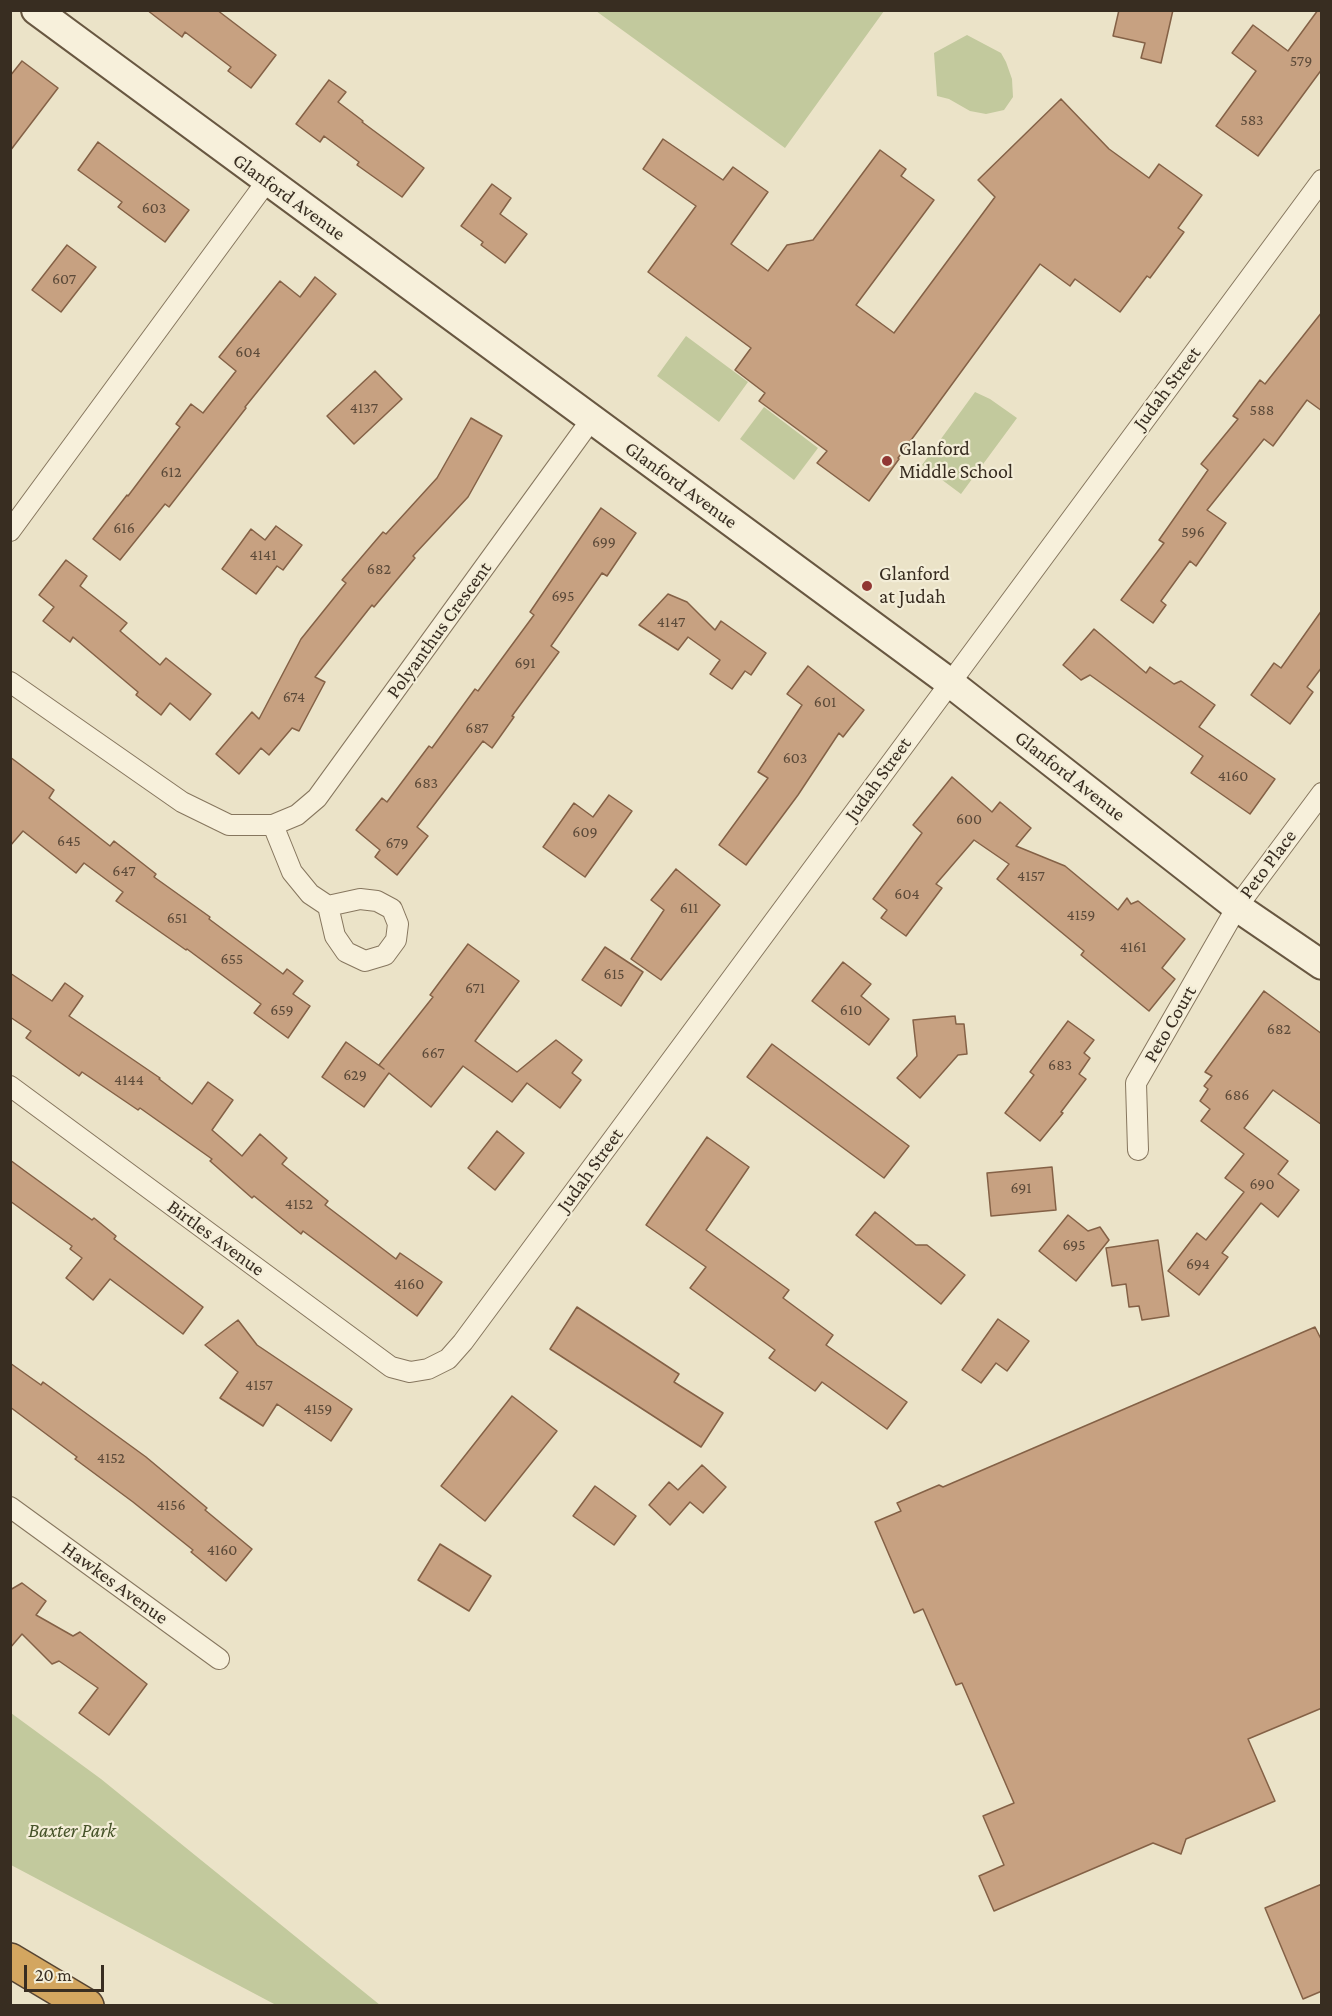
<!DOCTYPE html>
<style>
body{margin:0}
#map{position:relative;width:1332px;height:2016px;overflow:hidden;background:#ebe3c8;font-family:"Crimson Pro",serif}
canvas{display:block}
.frame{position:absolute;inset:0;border:12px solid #382d21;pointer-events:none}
.scale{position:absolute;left:24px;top:1965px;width:80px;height:27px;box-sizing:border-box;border:3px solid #382d21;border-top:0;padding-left:8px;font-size:18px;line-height:21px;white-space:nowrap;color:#382d21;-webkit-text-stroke:4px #f3edd7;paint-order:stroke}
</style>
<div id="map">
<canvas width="1332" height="2016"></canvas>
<div class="frame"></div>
<div class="scale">20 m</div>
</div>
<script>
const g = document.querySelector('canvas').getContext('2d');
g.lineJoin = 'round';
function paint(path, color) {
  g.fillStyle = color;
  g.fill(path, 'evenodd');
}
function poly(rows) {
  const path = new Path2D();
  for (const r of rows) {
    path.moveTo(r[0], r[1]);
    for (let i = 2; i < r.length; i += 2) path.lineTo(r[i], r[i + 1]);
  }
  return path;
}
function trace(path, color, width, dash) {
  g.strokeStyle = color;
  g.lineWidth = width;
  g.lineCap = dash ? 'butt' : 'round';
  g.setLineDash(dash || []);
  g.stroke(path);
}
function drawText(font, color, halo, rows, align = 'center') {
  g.font = font + ' "Crimson Pro",serif';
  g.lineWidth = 4.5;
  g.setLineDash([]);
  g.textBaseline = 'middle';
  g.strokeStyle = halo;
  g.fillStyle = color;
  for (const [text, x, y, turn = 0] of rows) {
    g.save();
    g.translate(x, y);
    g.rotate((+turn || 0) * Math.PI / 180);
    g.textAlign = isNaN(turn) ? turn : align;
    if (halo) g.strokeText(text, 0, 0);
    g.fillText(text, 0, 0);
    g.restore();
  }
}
const green = poly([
 [596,11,884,11,785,148],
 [967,35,1001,53,1006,62,1012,79,1013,97,1004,110,986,114,970,111,949,99,937,96,934,53],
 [686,336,748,382,719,422,657,376],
 [975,392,990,399,1017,418,961,494,922,465],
 [764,407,818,448,794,480,740,439],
 [11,1713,101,1779,380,2005,276,2005,11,1865]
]);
const building = poly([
 [147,10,217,10,276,55,251,88,228,71,231,67,185,32,182,37,147,10],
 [1119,10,1173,10,1161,63,1141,58,1145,43,1113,36,1119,10],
 [1318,10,1322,10,1322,69,1258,156,1216,126,1256,71,1232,53,1253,25,1288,51,1318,10],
 [22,61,58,88,10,151,10,76,22,61],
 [329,80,346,92,338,102,363,121,362,122,424,168,402,197,357,165,359,162,324,136,320,142,296,124,329,80],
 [1061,99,1109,149,1149,178,1159,164,1202,195,1178,228,1184,232,1150,278,1147,276,1120,312,1075,279,1070,286,1040,264,898,458,899,459,869,501,817,463,827,451,759,401,765,393,735,370,751,348,648,272,696,206,643,169,663,139,723,180,733,167,768,192,731,244,768,271,787,245,813,240,880,150,906,169,901,176,934,200,856,305,894,333,995,197,978,180,1061,99],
 [98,142,189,210,165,242,118,207,122,202,78,170,98,142],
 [492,184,511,198,500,214,527,234,505,263,481,245,483,242,461,226,492,184],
 [67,245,96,267,61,312,32,290,67,245],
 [315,277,336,294,245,407,246,408,169,507,165,504,120,560,93,539,127,495,128,496,180,427,176,424,191,404,203,413,236,371,219,357,280,281,300,297,315,277],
 [1322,312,1322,411,1307,400,1273,446,1264,439,1207,510,1226,523,1196,566,1190,561,1161,601,1166,605,1153,623,1121,600,1164,543,1159,540,1208,470,1201,464,1238,419,1233,416,1260,380,1265,384,1322,312],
 [375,371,402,399,354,444,327,416,375,371],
 [471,418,502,436,468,497,413,556,415,558,374,607,372,605,315,677,325,682,299,731,292,728,269,755,261,748,239,774,216,754,252,712,259,719,301,639,346,583,342,580,383,532,386,534,437,478,471,418],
 [601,508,636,533,607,576,602,573,551,646,559,652,512,716,514,717,492,748,483,741,417,827,428,836,397,875,375,857,380,850,356,830,382,798,387,802,429,746,432,748,475,689,478,691,534,615,530,612,601,508],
 [276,526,302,545,283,570,277,566,256,594,222,569,251,529,265,540,276,526],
 [66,560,87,576,80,586,127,623,120,631,160,665,166,658,211,694,190,720,170,703,161,715,136,695,138,692,73,637,70,642,43,621,54,607,39,595,66,560],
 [668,594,687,602,715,630,721,621,766,653,751,675,745,671,732,689,710,674,720,660,688,637,678,650,639,625,668,594],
 [1322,610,1322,667,1307,687,1313,692,1290,724,1251,695,1274,663,1281,668,1322,610],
 [1094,629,1146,673,1150,667,1174,684,1181,681,1215,705,1199,727,1275,779,1250,814,1191,773,1203,756,1090,675,1081,680,1063,665,1094,629],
 [808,666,864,710,843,737,839,733,798,795,746,865,719,845,768,778,758,772,802,705,787,694,808,666],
 [10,757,54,790,49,798,110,846,114,841,156,874,154,877,210,917,209,919,283,974,287,969,303,981,293,994,310,1006,288,1038,254,1013,261,1004,187,949,186,950,116,901,123,892,84,863,76,873,23,831,10,846,10,757],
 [952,777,992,812,1000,802,1031,828,1016,846,1065,866,1118,910,1127,898,1131,904,1138,901,1185,939,1162,968,1175,979,1149,1011,1081,955,1084,951,997,879,1009,864,974,840,936,884,942,888,906,936,881,918,887,910,873,899,922,833,913,825,952,777],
 [609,795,632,811,585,877,543,847,574,803,593,817,609,795],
 [676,869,720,905,661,980,631,959,664,910,651,900,676,869],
 [468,944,519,981,475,1041,517,1072,556,1040,582,1060,572,1073,581,1080,560,1108,527,1083,512,1102,463,1066,431,1107,389,1073,364,1107,322,1077,346,1042,384,1069,379,1065,433,997,430,995,468,944],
 [605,947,643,972,621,1006,582,980,605,947],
 [843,962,871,984,861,996,889,1019,869,1045,812,1001,843,962],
 [10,973,52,1001,65,983,83,996,69,1016,160,1078,159,1079,192,1104,208,1082,233,1100,212,1130,242,1156,260,1134,287,1158,282,1164,328,1201,325,1205,396,1259,400,1253,442,1282,417,1316,303,1231,301,1234,254,1196,252,1198,210,1161,212,1159,140,1108,138,1110,82,1072,79,1076,26,1038,31,1031,10,1017,10,973],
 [1264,991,1322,1034,1322,1125,1273,1090,1244,1128,1288,1161,1278,1174,1299,1190,1278,1217,1261,1203,1222,1253,1228,1257,1199,1295,1168,1271,1197,1233,1206,1240,1244,1192,1225,1178,1244,1154,1201,1121,1210,1109,1200,1101,1208,1089,1204,1086,1212,1076,1205,1072,1264,991],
 [955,1016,956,1024,964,1024,967,1054,958,1055,920,1098,897,1078,917,1056,913,1020,955,1016],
 [1068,1021,1094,1040,1084,1053,1090,1058,1079,1074,1086,1079,1061,1112,1063,1113,1040,1141,1005,1113,1034,1075,1030,1072,1068,1021],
 [772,1044,909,1146,884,1178,747,1077,772,1044],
 [497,1131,524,1153,495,1190,468,1168,497,1131],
 [707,1137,749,1167,706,1230,789,1290,783,1298,833,1335,826,1345,907,1402,887,1429,822,1382,815,1391,769,1358,775,1350,690,1288,706,1267,646,1225,707,1137],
 [10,1160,92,1220,94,1218,116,1236,114,1239,203,1307,183,1334,110,1279,93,1300,66,1278,82,1258,70,1249,72,1246,10,1201,10,1160],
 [1052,1167,1056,1210,991,1216,987,1173,1052,1167],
 [875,1212,916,1245,927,1245,965,1275,941,1304,856,1235,875,1212],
 [1068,1215,1088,1231,1100,1227,1109,1240,1076,1281,1039,1251,1068,1215],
 [1158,1240,1169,1316,1142,1320,1139,1306,1129,1307,1126,1284,1112,1286,1106,1248,1158,1240],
 [577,1307,679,1374,674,1382,723,1413,701,1447,550,1349,577,1307],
 [998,1319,1029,1341,1007,1371,996,1363,981,1383,962,1370,998,1319],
 [238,1320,257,1345,352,1409,331,1441,277,1404,263,1426,220,1398,238,1372,205,1345,238,1320],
 [1315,1327,1322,1341,1322,1708,1248,1739,1275,1801,1186,1839,1181,1854,1153,1843,994,1911,979,1876,1004,1865,983,1816,1014,1803,962,1683,956,1685,923,1609,914,1613,875,1522,901,1511,897,1503,939,1485,943,1487,1315,1327],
 [10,1363,41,1385,43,1382,146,1457,207,1508,205,1510,252,1549,226,1581,191,1552,193,1550,133,1502,75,1459,77,1457,10,1407,10,1363],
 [512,1396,557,1431,485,1521,441,1486,512,1396],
 [702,1465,726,1487,703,1513,690,1502,670,1525,649,1505,669,1482,678,1490,702,1465],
 [595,1486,636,1516,614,1545,573,1516,595,1486],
 [440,1544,491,1576,469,1611,418,1580,440,1544],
 [22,1583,46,1601,36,1615,73,1636,80,1632,147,1684,109,1735,79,1713,98,1688,59,1661,52,1664,22,1634,10,1648,10,1590,22,1583],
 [1322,1884,1322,1991,1303,1999,1265,1908,1322,1884]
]);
const minor = poly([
 [10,531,267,181],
 [10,682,182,802,229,825,273,825,297,815,317,798,591,420],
 [273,825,292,872,310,894,328,906,335,936,346,952,365,961,385,955,396,940,398,924,392,909,377,901,360,899,328,906],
 [10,1086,391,1367,410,1372,428,1369,448,1359,463,1342,1322,180],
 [1138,1150,1136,1083,1237,907,1322,793],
 [10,1507,219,1659]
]);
const secondary = poly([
 [36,10,949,682,1237,907,1322,965]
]);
const motorway = poly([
 [10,1960,87,2006]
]);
const markers = [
 [887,461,6,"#913733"],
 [867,586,6,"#913733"]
];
const numberNames = [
 ["579",1301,61],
 ["583",1252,120],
 ["603",154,208],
 ["607",64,279],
 ["604",248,352],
 ["4137",364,408],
 ["588",1262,410],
 ["612",171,472],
 ["616",124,528],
 ["596",1193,532],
 ["699",604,542],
 ["4141",263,555],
 ["682",379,569],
 ["695",563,596],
 ["4147",671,622],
 ["691",525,663],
 ["674",294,697],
 ["601",825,702],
 ["687",477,728],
 ["603",795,758],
 ["4160",1233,776],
 ["683",426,783],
 ["600",969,819],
 ["609",585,832],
 ["645",69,841],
 ["679",397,843],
 ["647",124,871],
 ["4157",1031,876],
 ["604",907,894],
 ["611",689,908],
 ["4159",1081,915],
 ["651",177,918],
 ["4161",1133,947],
 ["655",232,959],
 ["615",614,974],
 ["671",475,988],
 ["659",282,1010],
 ["610",851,1010],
 ["682",1279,1029],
 ["667",433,1053],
 ["683",1060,1065],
 ["629",355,1075],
 ["4144",129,1080],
 ["686",1237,1095],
 ["690",1262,1184],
 ["691",1021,1188],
 ["4152",299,1204],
 ["695",1074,1245],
 ["694",1198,1264],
 ["4160",409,1284],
 ["4157",259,1385],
 ["4159",318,1409],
 ["4152",111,1458],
 ["4156",171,1505],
 ["4160",222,1550]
];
const streetNames = [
 ["Glanford Avenue",289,197,36],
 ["Judah Street",1167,388,-53],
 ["Glanford Avenue",681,485,36],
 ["Polyanthus Crescent",439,630,-54],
 ["Glanford Avenue",1070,776,38],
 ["Judah Street",878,779,-54],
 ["Peto Place",1268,864,-53],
 ["Peto Court",1170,1024,-60],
 ["Judah Street",590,1170,-54],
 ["Birtles Avenue",216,1238,36],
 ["Hawkes Avenue",115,1583,36]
];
const poiNames = [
 ["Glanford",899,449],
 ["Middle School",899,472],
 ["Glanford",879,574],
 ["at Judah",879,597]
];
const parkNames = [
 ["Baxter Park",72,1831]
];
paint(green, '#c2c99d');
paint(building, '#c7a181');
trace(building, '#846146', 1.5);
trace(minor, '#86765e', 22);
trace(secondary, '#685741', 32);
trace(motorway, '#554432', 36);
trace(minor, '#f7f0db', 20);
trace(secondary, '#f7f0db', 28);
trace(motorway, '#d3a660', 33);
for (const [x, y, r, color] of markers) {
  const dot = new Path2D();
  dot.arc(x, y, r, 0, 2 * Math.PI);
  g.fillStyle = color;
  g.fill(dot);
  trace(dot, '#f3edd7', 2);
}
drawText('16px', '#5c4a39', null, numberNames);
drawText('20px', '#382d21', '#f3edd7', streetNames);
drawText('20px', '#382d21', '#f3edd7', poiNames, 'left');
drawText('italic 20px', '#465329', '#f3edd7', parkNames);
</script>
